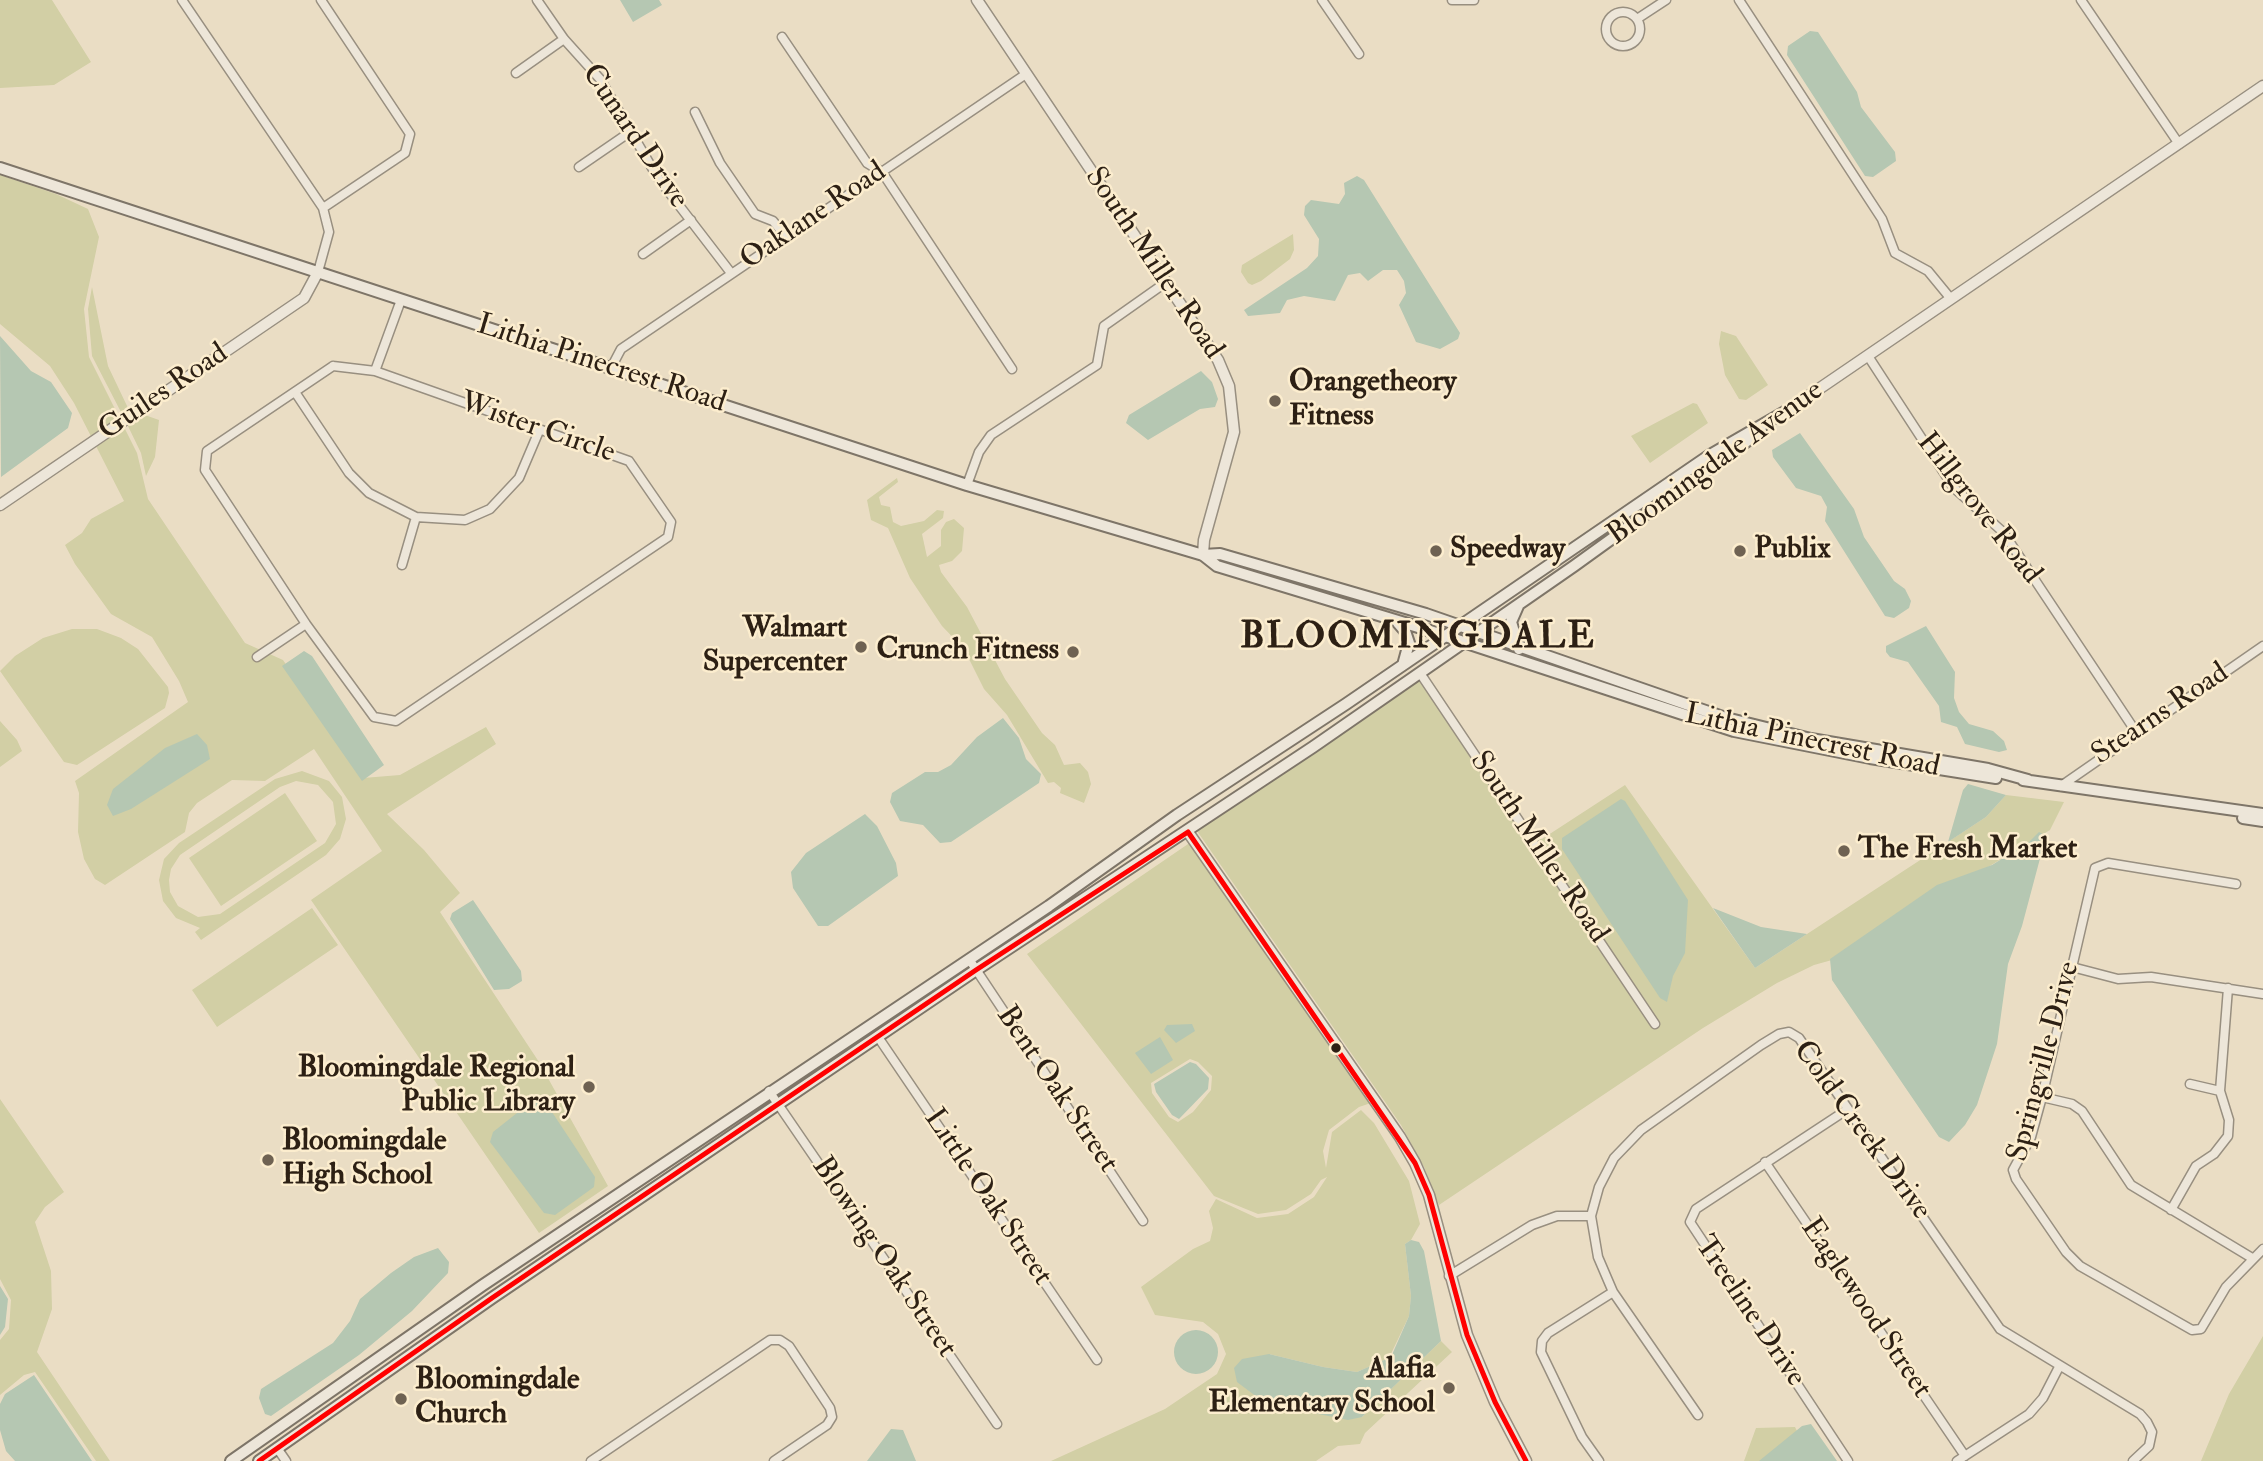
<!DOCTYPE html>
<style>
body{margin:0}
canvas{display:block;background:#eaddc4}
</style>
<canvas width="2263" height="1461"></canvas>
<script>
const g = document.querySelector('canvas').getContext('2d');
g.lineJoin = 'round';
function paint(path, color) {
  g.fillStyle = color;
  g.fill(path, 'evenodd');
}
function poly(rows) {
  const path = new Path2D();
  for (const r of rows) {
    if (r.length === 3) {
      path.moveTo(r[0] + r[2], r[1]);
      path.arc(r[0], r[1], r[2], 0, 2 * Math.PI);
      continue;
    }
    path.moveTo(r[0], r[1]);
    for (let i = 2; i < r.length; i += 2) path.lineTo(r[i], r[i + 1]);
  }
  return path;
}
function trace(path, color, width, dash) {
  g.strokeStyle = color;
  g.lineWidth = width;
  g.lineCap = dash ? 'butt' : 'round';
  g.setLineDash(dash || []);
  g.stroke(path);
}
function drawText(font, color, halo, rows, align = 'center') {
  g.font = font + ' "IM FELL Double Pica",serif';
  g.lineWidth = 5;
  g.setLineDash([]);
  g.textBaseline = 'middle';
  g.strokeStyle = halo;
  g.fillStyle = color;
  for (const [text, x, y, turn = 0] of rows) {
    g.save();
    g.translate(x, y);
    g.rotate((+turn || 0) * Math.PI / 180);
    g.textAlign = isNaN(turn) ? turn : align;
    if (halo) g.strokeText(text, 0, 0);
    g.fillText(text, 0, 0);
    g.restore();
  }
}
const green = poly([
 [0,0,52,0,91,62,54,85,0,88],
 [0,175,56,194,88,209,99,237,84,309,89,357,137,453,148,499,245,643,283,660,363,778,400,775,486,727,496,744,387,814,424,850,460,893,440,912,539,1062,608,1186,539,1233,311,900,382,851,314,749,265,781,232,780,197,803,189,813,185,832,105,885,95,879,84,859,78,832,79,793,75,781,188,702,179,681,152,637,111,614,75,564,65,545,82,533,91,519,124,501,74,403,50,366,0,324],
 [1293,234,1294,250,1290,259,1261,281,1252,285,1248,283,1241,272,1242,265],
 [92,287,108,366,128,408,132,410,123,416,92,356,88,309],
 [1721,331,1736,336,1768,385,1746,400,1739,399,1725,375,1719,344],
 [1693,403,1697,404,1708,423,1650,463,1631,436],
 [142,414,159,420,155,457,146,476,141,453,127,424],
 [897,478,898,482,879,497,881,505,890,507,893,522,901,526,924,521,937,510,944,511,943,518,922,534,927,557,941,546,941,530,946,522,954,519,964,528,962,551,952,561,939,565,941,572,967,607,1005,679,1042,733,1055,745,1064,765,1080,763,1088,772,1091,784,1084,803,1060,793,1061,788,1054,782,1048,783,1007,715,984,689,964,649,942,626,910,578,888,528,871,520,867,500],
 [72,629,97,629,121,638,138,649,168,687,169,693,165,708,77,765,64,762,0,671,15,656,43,638],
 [1419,679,1522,833,1525,830,1531,839,1542,839,1625,785,1755,968,1986,817,2006,795,2064,802,2050,830,1832,960,1814,965,1777,983,1703,1028,1439,1205,1424,1167,1401,1125,1195,828],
 [0,721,17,740,22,751,0,767],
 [302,771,329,781,342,797,346,819,340,839,326,855,201,940,195,932,200,928,176,918,163,901,159,880,164,859,179,843,275,779],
 [296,781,318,785,333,802,336,824,325,843,220,914,198,917,178,906,170,892,169,880,171,869,180,855,280,787],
 [285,793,317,841,221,906,189,858],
 [1191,842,1371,1103,1359,1107,1329,1130,1323,1151,1326,1168,1332,1132,1361,1110,1374,1123,1409,1181,1420,1224,1411,1240,1405,1244,1411,1296,1409,1316,1389,1358,1357,1372,1323,1367,1269,1354,1362,1417,1441,1341,1452,1352,1365,1433,1360,1444,1338,1446,1316,1461,1051,1461,1165,1409,1217,1374,1226,1354,1218,1334,1203,1322,1155,1315,1141,1287,1193,1249,1210,1241,1213,1228,1209,1211,1216,1199,1257,1218,1288,1214,1314,1197,1327,1177,1321,1180,1311,1194,1286,1210,1258,1214,1214,1196,1027,954],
 [1190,1059,1198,1062,1212,1076,1211,1090,1193,1112,1178,1122,1169,1117,1152,1093,1151,1083],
 [312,908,338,945,217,1027,192,990],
 [0,1099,64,1192,45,1207,35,1222,51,1271,52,1309,37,1352,110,1461,96,1461,35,1372,24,1375,0,1395,0,1340,9,1329,11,1300,0,1279],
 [2263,1336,2263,1461,2201,1461,2229,1394],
 [1795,1427,1812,1461,1744,1461,1756,1428]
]);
const water = poly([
 [620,0,659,0,662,5,633,22],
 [1810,31,1818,32,1857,92,1861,107,1895,152,1896,161,1873,177,1865,176,1787,55,1788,46],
 [1357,176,1364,180,1460,333,1458,339,1440,349,1416,342,1399,305,1406,293,1404,281,1397,270,1383,270,1368,281,1360,273,1348,275,1335,301,1304,296,1287,300,1280,313,1248,316,1244,310,1307,268,1318,256,1319,239,1304,215,1305,206,1311,200,1339,204,1345,194,1344,183],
 [0,336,31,371,51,382,72,413,68,428,1,477],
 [1201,371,1212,382,1218,399,1215,407,1200,409,1148,440,1126,423,1129,415],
 [1800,433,1854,509,1864,537,1894,581,1905,589,1911,601,1909,608,1894,618,1885,616,1825,521,1827,507,1821,496,1796,488,1773,457,1772,450],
 [1926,626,1955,672,1954,698,1959,712,1969,724,1993,731,2004,741,2007,750,1999,752,1965,744,1957,727,1941,722,1939,706,1908,662,1890,657,1886,652,1886,646],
 [304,651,312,656,384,765,362,781,282,666],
 [1003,718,1019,738,1026,759,1041,774,1039,783,951,842,940,843,923,825,900,821,890,802,892,793,925,772,938,772,951,765,977,737],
 [197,734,207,745,210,759,131,809,113,816,107,805,113,789,165,748],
 [1968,784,2006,795,1986,817,1948,842,1963,790],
 [1621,799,1625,801,1688,900,1685,953,1673,976,1667,1002,1660,998,1562,849,1562,838],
 [865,814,877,826,896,863,898,876,828,926,818,926,793,888,791,872,806,853],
 [2039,832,2046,836,2022,926,2008,964,1997,1044,1977,1105,1965,1125,1949,1142,1939,1137,1832,980,1830,959,1937,885,1992,865,2029,842],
 [473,900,521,971,522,981,509,989,494,990,450,919,452,913],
 [1713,908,1761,927,1807,934,1755,968],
 [1192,1024,1195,1031,1176,1043,1164,1030,1167,1025],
 [1160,1037,1173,1060,1151,1074,1135,1053],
 [1190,1062,1196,1064,1209,1078,1208,1089,1179,1119,1172,1115,1156,1092,1154,1084],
 [536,1098,544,1100,595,1177,594,1187,555,1215,544,1213,490,1142,493,1132],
 [1411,1240,1419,1242,1424,1251,1441,1341,1362,1417,1348,1420,1265,1403,1237,1382,1234,1368,1242,1359,1269,1354,1323,1367,1357,1372,1391,1357,1409,1316,1411,1296,1405,1244],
 [438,1248,449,1262,448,1273,412,1311,359,1355,271,1416,265,1414,259,1398,261,1389,333,1343,350,1321,360,1299,391,1273,414,1257],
 [0,1286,8,1299,5,1327,0,1335],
 [1196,1352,22],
 [34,1375,92,1461,15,1461,6,1451,0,1430,0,1404,5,1394],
 [1811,1424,1837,1461,1759,1461,1802,1426],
 [891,1429,903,1430,916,1461,867,1461]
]);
const minor = poly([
 [182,0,323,208,405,153,410,134,321,0],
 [537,0,564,39,600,79,658,178,731,273],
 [1322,0,1359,54],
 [1452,0,1474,0],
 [1739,0,1882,219,1895,253,1928,271,1951,299],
 [2081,0,2179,144],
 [1623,29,17],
 [1637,19,1666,0],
 [782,37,867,163,882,172,1012,369],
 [516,73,564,39],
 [695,112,720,163,755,214,773,221,786,237],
 [579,167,630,132],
 [643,254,691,220],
 [318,272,329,232,323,208],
 [1868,356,1954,488,2003,532,2136,732],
 [333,366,375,371,629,461,671,522,668,537,396,721,374,717,306,624,205,470,207,451,333,366],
 [611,368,621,349,1026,74],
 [375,371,401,300],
 [295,392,349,473,369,493,416,517,465,520,490,509,519,478,539,431],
 [967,485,979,452,991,435,1097,365,1104,326,1165,283],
 [402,565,416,517],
 [257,657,306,624],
 [1420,673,1655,1024],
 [2061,786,2263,646],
 [2236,884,2108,863,2095,868,2042,1097,2031,1137,2013,1170,2016,1179,2066,1252,2080,1266,2192,1330,2201,1329,2226,1287,2263,1249],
 [969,959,1143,1221],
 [2072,967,2118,979,2151,977,2263,994],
 [878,1037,1097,1360],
 [2190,1084,2220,1091],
 [769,1091,997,1424],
 [2042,1097,2072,1104,2082,1111,2131,1185,2252,1258],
 [1765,1162,1965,1456],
 [2171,1210,2196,1166,2214,1154,2228,1136,2229,1120,2220,1091,2228,988],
 [1449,1276,1532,1225,1557,1216,1591,1216],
 [1698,1415,1613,1292,1598,1257,1591,1216,1599,1187,1614,1158,1641,1130,1761,1045,1779,1034,1789,1032,1799,1038,2000,1329,2140,1414,2147,1422,2152,1432,2149,1446,2133,1461],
 [277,1448,286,1461],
 [591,1461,770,1340,780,1340,789,1346,830,1408,832,1417,827,1425,774,1461],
 [1599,1461,1582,1437,1541,1352,1542,1341,1548,1333,1613,1292],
 [1848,1461,1690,1222,1696,1209,1848,1109],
 [1957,1461,2029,1414,2043,1398,2059,1367]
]);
const tertiary = poly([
 [977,0,1218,360,1229,386,1234,432,1204,540,1203,555],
 [1788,410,2263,86],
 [0,505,304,298,318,272],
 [1188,832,1400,1137,1415,1163,1429,1195,1467,1335,1495,1402,1526,1461]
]);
const secondary = poly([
 [0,168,967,485,1203,555,1220,554,1426,614,1726,718,1811,739,1988,769,2028,780],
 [1203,555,1217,566,1418,627,1734,731,1870,758,1996,778],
 [1518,606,1511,622,1519,649],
 [1398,623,1405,631,1409,643,1403,665],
 [2023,780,2263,814],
 [2243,818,2263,821],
 [231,1461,483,1285,1049,906,1177,815,1346,704,1710,455,1788,410],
 [259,1461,492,1298,976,970,1313,747,1574,566,1761,431]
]);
const bus1 = poly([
 [259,1461,492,1298,976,970,1188,832,1415,1163,1429,1195,1467,1335,1495,1402,1526,1461]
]);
const markers = [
 [1275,401,7,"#6f6252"],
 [1436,551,7,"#6f6252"],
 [1740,551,7,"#6f6252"],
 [861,647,7,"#6f6252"],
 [1073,652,7,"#6f6252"],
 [1844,851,7,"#6f6252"],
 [1336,1048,6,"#2d2014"],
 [589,1087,7,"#6f6252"],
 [268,1160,7,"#6f6252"],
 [1449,1388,7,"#6f6252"],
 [401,1399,7,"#6f6252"]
];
const streetNames = [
 ["Cunard Drive",634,137,56],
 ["Oaklane Road",814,217,-34],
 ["South Miller Road",1153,264,56],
 ["Lithia Pinecrest Road",601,365,18],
 ["Guiles Road",164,393,-34],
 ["Wister Circle",537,429,19],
 ["Bloomingdale Avenue",1716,464,-36],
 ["Hillgrove Road",1978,509,52],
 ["Stearns Road",2161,715,-34],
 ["Lithia Pinecrest Road",1812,742,12],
 ["South Miller Road",1538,848,56],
 ["Springville Drive",2045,1062,-75],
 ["Bent Oak Street",1056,1090,56],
 ["Cold Creek Drive",1861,1131,54],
 ["Little Oak Street",987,1198,56],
 ["Blowing Oak Street",883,1258,56],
 ["Eaglewood Street",1865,1309,56],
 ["Treeline Drive",1749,1312,56]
];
const poiNames = [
 ["Orangetheory",1289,384],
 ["Fitness",1289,418],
 ["Speedway",1450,551],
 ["Publix",1754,551],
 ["Walmart",847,630,"right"],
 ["Supercenter",847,664,"right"],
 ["Crunch Fitness",1059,652,"right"],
 ["The Fresh Market",1858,851],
 ["Bloomingdale Regional",575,1070,"right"],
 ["Public Library",575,1104,"right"],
 ["Bloomingdale",282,1143],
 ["High School",282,1177],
 ["Alafia",1435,1371,"right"],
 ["Elementary School",1435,1405,"right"],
 ["Bloomingdale",415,1382],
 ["Church",415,1416]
];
const districtNames = [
 ["BLOOMINGDALE",1418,639]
];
paint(green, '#d2cfa5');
paint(water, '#b5c7b2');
trace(minor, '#988f80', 11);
trace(tertiary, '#988f80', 13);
trace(secondary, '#7e7568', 14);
trace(minor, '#ede6d9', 8);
trace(tertiary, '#ede6d9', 10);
trace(secondary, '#ede6d9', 10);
trace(bus1, '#f00', 5);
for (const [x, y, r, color] of markers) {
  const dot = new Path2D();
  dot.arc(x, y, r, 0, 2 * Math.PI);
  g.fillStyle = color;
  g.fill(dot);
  trace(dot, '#fcedce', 2.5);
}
drawText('30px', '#2d2014', '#fcedce', streetNames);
drawText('bold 30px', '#2d2014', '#fcedce', poiNames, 'left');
g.letterSpacing = '2px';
drawText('bold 37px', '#2d2014', '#fcedce', districtNames);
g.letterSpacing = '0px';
</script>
